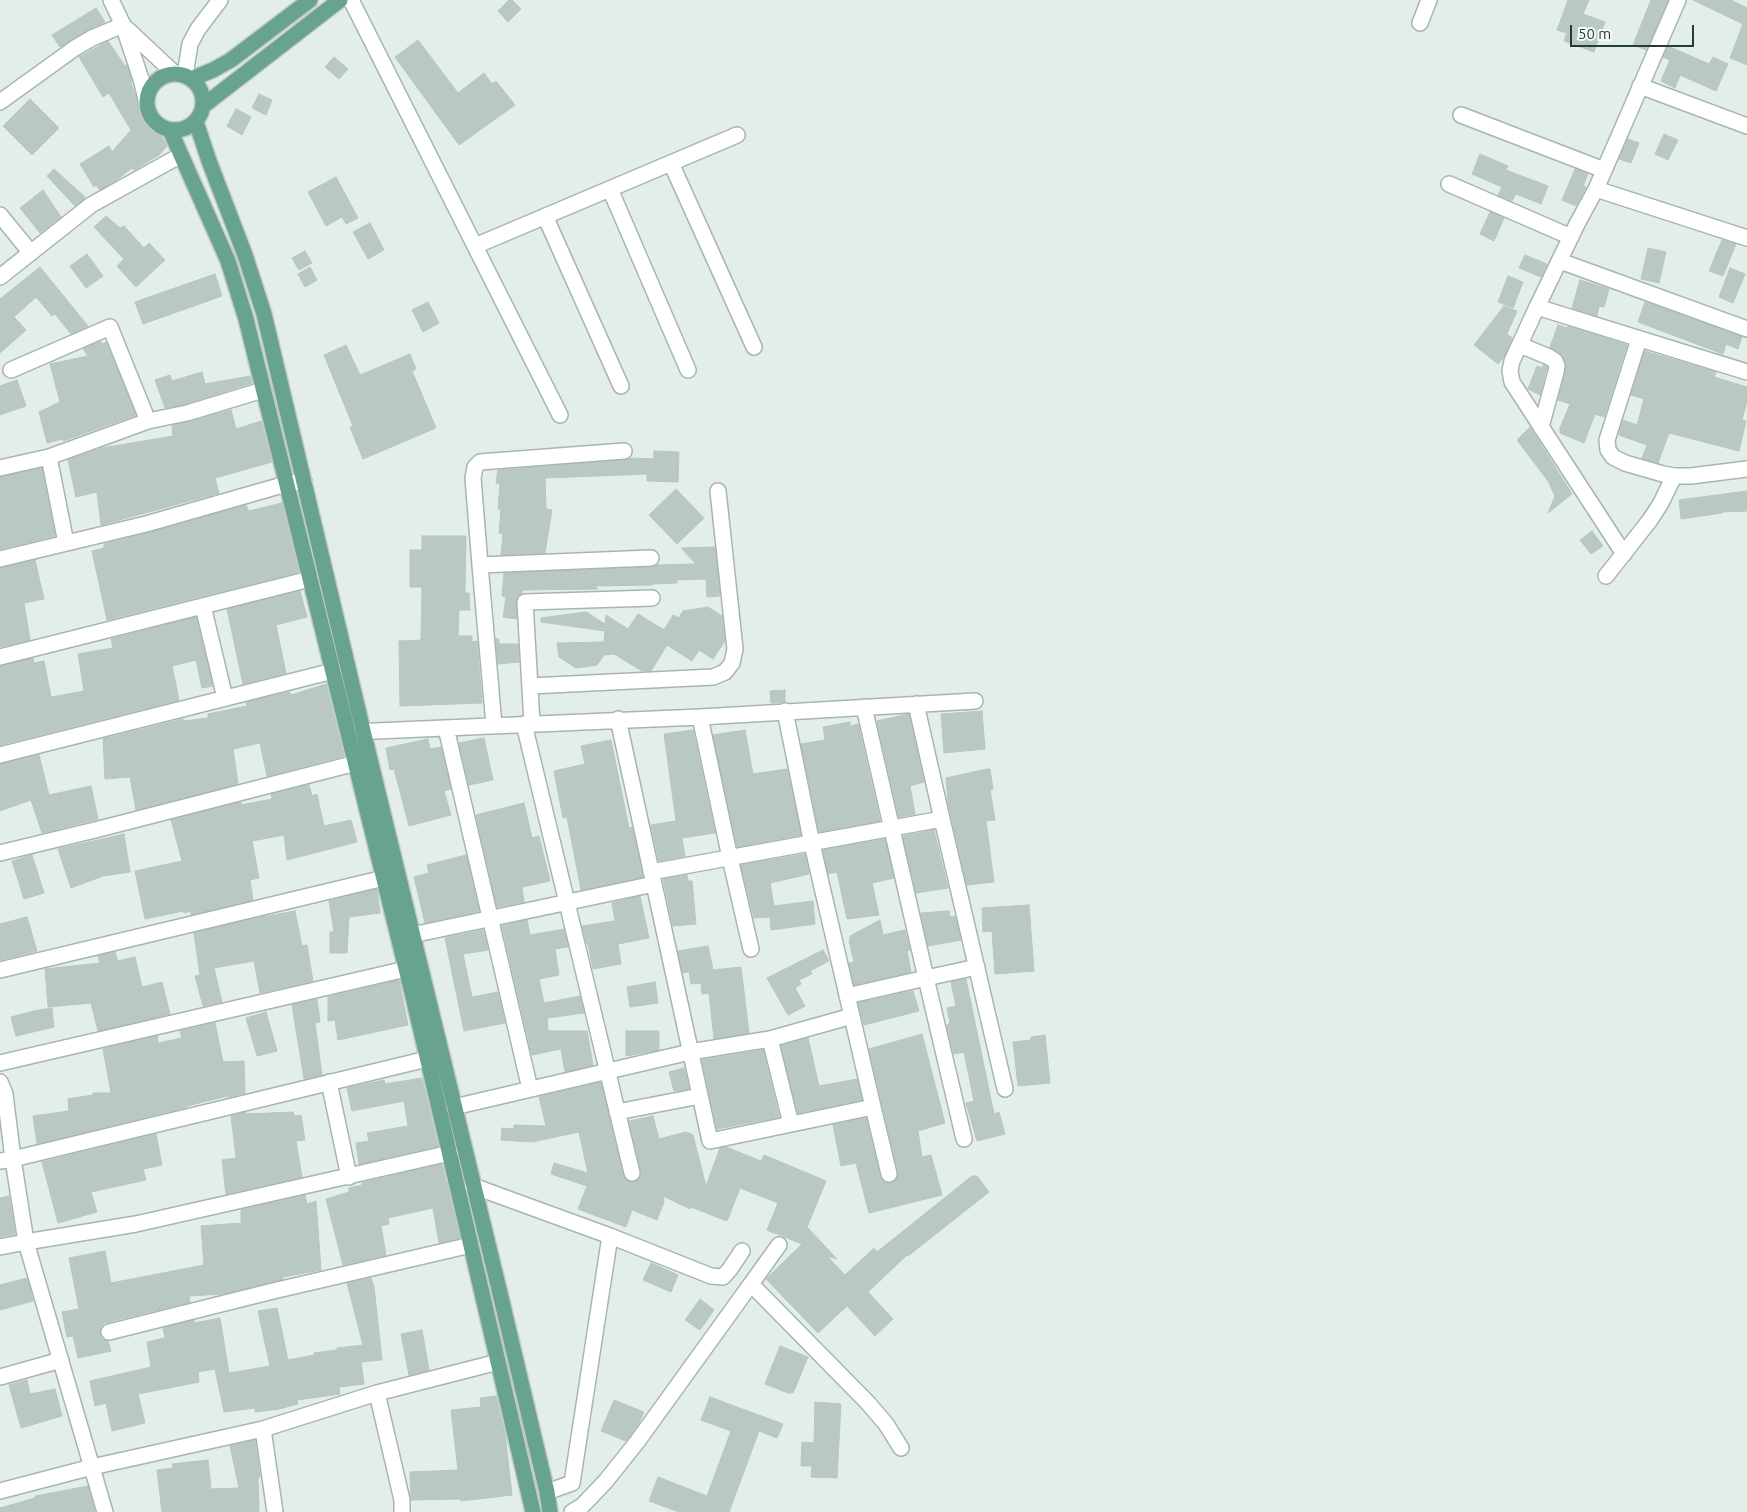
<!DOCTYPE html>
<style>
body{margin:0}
#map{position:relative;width:1747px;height:1512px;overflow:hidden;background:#e4eee8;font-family:Ubuntu,sans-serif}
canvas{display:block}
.scale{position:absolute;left:1570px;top:25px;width:124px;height:22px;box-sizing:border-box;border:2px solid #233f35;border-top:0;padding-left:6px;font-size:15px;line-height:18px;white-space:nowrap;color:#233f35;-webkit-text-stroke:4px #f5faf7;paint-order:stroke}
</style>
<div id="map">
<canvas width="1747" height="1512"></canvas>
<div class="scale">50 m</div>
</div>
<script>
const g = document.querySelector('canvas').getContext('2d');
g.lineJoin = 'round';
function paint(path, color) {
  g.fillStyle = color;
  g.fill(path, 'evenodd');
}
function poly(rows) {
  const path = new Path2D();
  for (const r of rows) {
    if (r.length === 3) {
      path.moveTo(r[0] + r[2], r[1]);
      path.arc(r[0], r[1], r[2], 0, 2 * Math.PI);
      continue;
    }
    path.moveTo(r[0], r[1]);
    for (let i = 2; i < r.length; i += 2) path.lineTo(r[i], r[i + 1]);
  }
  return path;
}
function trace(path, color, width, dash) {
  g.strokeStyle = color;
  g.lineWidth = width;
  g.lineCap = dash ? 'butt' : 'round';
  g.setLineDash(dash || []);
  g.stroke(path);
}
const building = poly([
 [509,0,512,0,521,9,508,22,498,11,509,0],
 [1568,0,1589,0,1583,14,1605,22,1594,52,1564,41,1567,33,1557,30,1568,0],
 [1651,0,1668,0,1646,50,1633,45,1651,0],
 [1693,0,1731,0,1747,8,1747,65,1730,58,1743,24,1693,0],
 [96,8,105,22,87,30,60,47,52,35,96,8],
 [418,40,458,93,484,73,492,84,496,81,515,105,459,145,395,57,418,40],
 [108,41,125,66,127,65,132,81,131,83,140,109,148,112,167,146,159,155,134,170,132,168,114,182,100,190,96,185,94,187,80,164,109,146,112,152,131,130,109,93,103,97,79,57,108,41],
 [1668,46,1709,64,1713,57,1728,64,1716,91,1680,75,1675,88,1661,81,1670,60,1663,57,1668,46],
 [334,57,348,69,339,79,325,67,334,57],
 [259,94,272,100,266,115,252,108,259,94],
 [30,99,59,128,32,155,3,126,30,99],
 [236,109,251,117,242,135,227,126,236,109],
 [1664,134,1678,140,1668,160,1655,154,1664,134],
 [1628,139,1639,143,1631,163,1619,159,1628,139],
 [1480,154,1508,166,1506,170,1548,186,1541,204,1516,194,1512,201,1498,195,1502,187,1472,174,1480,154],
 [54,169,85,197,85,198,75,206,47,176,54,169],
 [1575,169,1588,174,1583,186,1586,187,1576,206,1562,200,1575,169],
 [336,177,358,218,346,224,342,217,326,226,308,192,336,177],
 [43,190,61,217,40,233,20,208,43,190],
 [1490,212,1504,218,1494,241,1480,234,1490,212],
 [106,216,120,228,124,226,144,248,149,243,165,260,136,287,117,266,124,259,94,227,106,216],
 [370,223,384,250,368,259,353,232,370,223],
 [1722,240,1736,244,1723,276,1709,271,1722,240],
 [1648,248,1666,252,1659,283,1641,279,1648,248],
 [305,251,312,263,299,270,292,258,305,251],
 [87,254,103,276,86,288,70,266,87,254],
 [1525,255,1547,264,1541,277,1519,268,1525,255],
 [40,267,88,326,71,334,55,314,52,316,36,297,14,317,26,330,0,353,0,299,40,267],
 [310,267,317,280,305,287,298,274,310,267],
 [1730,268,1745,274,1733,303,1719,297,1730,268],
 [215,274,222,296,143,324,135,302,215,274],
 [1508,276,1523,282,1513,308,1498,302,1508,276],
 [1580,280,1609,289,1604,307,1599,306,1597,316,1572,308,1580,280],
 [428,302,439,323,423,332,412,310,428,302],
 [1645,302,1742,337,1738,349,1726,344,1723,354,1638,322,1645,302],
 [1504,306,1517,311,1507,334,1512,338,1504,357,1498,364,1474,345,1504,306],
 [1558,325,1567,328,1568,326,1627,345,1604,417,1595,414,1584,443,1560,433,1560,428,1570,404,1558,400,1565,374,1566,363,1561,354,1550,347,1558,325],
 [100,341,103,344,106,342,136,415,63,441,63,439,47,443,39,412,60,402,50,364,88,356,83,349,100,341],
 [346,345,360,375,410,354,416,369,412,371,436,428,363,459,350,427,353,426,324,355,346,345],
 [1645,351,1716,372,1714,377,1747,387,1747,401,1742,420,1746,421,1739,451,1669,433,1658,463,1642,458,1647,445,1619,435,1623,420,1637,425,1644,399,1631,395,1645,351],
 [1543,365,1547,367,1540,395,1528,389,1537,366,1542,368,1543,365],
 [202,372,205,384,250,376,252,383,185,404,165,408,155,380,170,375,172,381,202,372],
 [17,380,26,406,0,415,0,386,17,380],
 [231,410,236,429,261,421,272,462,215,478,219,493,101,525,97,492,76,497,68,460,102,448,173,436,172,426,231,410],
 [1530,427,1572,494,1548,513,1555,496,1548,481,1517,440,1530,427],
 [654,451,679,452,678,482,647,481,647,474,545,478,546,509,552,510,545,553,501,555,503,534,499,533,501,509,498,509,500,484,496,483,498,470,625,460,630,458,654,459,654,451],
 [42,468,55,536,0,549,0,477,42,468],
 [676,489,704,518,677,544,649,515,676,489],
 [1747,491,1747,511,1722,512,1722,513,1681,519,1679,500,1747,491],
 [282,503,299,572,107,620,92,551,104,548,104,544,148,533,246,505,249,511,282,503],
 [1592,531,1603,546,1591,554,1580,540,1592,531],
 [422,536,466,536,465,593,469,593,470,610,459,610,458,636,472,636,472,642,477,641,482,703,400,706,399,641,421,640,422,587,410,587,410,550,422,550,422,536],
 [715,547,720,596,707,597,706,579,677,580,677,583,652,584,652,585,594,586,598,589,523,590,522,593,517,597,516,602,517,619,503,617,506,597,502,596,504,573,651,567,657,565,696,564,681,548,715,547],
 [35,560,44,599,24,603,30,640,0,647,0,568,35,560],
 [300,591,307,617,276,625,286,673,243,684,227,609,300,591],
 [708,607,722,616,725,641,713,659,699,650,692,661,667,645,651,671,642,671,614,654,604,655,597,665,576,668,559,657,557,643,604,642,605,631,541,622,541,618,586,612,605,624,606,615,628,629,638,614,664,630,673,615,679,618,683,611,708,607],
 [196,617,213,686,202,688,196,660,172,666,179,700,0,745,0,666,33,658,34,663,44,661,51,697,84,691,78,654,113,648,111,639,196,617],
 [496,639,499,639,499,644,518,644,519,662,498,664,496,639],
 [326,684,344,756,267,776,260,743,233,749,238,784,136,810,130,777,105,779,103,739,183,719,184,721,208,718,208,714,247,706,246,702,290,692,291,695,326,684],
 [785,690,785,702,771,703,770,691,785,690],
 [982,711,985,749,944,753,941,714,982,711],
 [909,714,924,782,910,786,915,814,899,817,877,721,909,714],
 [850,722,850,726,858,724,880,821,819,832,801,744,825,740,823,727,850,722],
 [693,730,715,833,682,838,685,856,659,861,651,825,676,821,664,734,693,730],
 [745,730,753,774,787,769,801,835,737,847,713,735,745,730],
 [484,738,493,780,469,785,459,743,484,738],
 [428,739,430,749,441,747,451,789,444,791,451,815,409,826,394,769,390,770,386,748,428,739],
 [611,740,629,828,632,827,643,877,581,890,567,817,563,818,554,771,585,764,581,746,611,740],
 [39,755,49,795,91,786,98,819,42,833,31,800,0,811,0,764,39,755],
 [987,769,990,769,993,789,990,790,995,820,986,821,994,882,967,885,948,802,946,778,987,769],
 [309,785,312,796,317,794,324,826,351,820,357,842,287,860,284,835,252,841,259,878,250,880,253,900,191,915,191,911,184,913,183,911,145,919,135,871,182,861,171,820,241,802,241,805,272,799,271,794,309,785],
 [524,803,532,838,539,836,550,881,522,887,524,902,497,907,476,815,524,803],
 [934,830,948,888,916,893,903,836,934,830],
 [124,834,130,872,103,876,71,888,58,849,124,834],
 [885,839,894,878,872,883,879,915,847,919,837,872,828,874,823,850,885,839],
 [805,854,809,874,770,883,774,906,813,901,815,924,771,930,770,917,754,918,741,865,805,854],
 [32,855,44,893,24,899,12,861,32,855],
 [466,855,479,911,425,923,414,877,429,873,427,865,466,855],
 [687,875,688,881,692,881,696,924,673,926,663,879,687,875],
 [377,889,380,913,349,917,347,953,330,953,330,932,334,932,329,901,377,889],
 [640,896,649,938,618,944,621,964,593,969,588,944,587,944,582,926,615,921,612,903,640,896],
 [1029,905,1034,971,995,974,992,931,983,932,982,908,1029,905],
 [295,911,302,946,307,945,313,981,260,993,254,961,214,968,222,1002,203,1006,195,976,200,975,194,933,256,918,295,911],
 [949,911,950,917,955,916,961,940,928,946,921,913,949,911],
 [27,917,37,951,0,960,0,924,27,917],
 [527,920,530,935,564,929,568,947,555,949,559,975,539,979,544,1003,580,996,584,1013,547,1018,548,1031,587,1031,593,1065,565,1072,561,1049,532,1055,502,926,527,920],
 [880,920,883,935,905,930,910,950,907,951,911,972,854,985,849,963,854,962,849,940,850,940,850,936,880,920],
 [483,930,488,950,463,954,472,997,498,992,505,1023,464,1031,445,938,483,930],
 [708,946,713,970,741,967,749,1033,714,1039,709,993,702,994,701,983,691,984,689,972,683,973,678,951,708,946],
 [823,950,829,961,810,971,812,974,799,980,801,984,795,988,805,1006,788,1015,767,978,823,950],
 [115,952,118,961,135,957,142,987,162,982,170,1014,98,1031,91,1003,48,1007,45,969,100,963,98,956,115,952],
 [966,979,994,1114,999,1112,1005,1134,977,1141,966,1103,974,1101,964,1052,954,1054,947,1027,948,1024,950,1023,947,1008,956,1006,951,982,966,979],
 [399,980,408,1025,338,1040,335,1020,328,1021,328,997,399,980],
 [655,982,658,1003,630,1007,627,987,655,982],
 [913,991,919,1011,864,1025,858,1003,913,991],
 [317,999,320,1022,315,1023,322,1075,304,1079,292,1005,317,999],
 [52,1008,54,1027,16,1036,11,1017,34,1011,52,1008],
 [266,1012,277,1051,257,1056,246,1018,266,1012],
 [215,1023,223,1062,244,1061,245,1093,228,1097,228,1096,187,1106,187,1107,37,1144,33,1116,69,1111,68,1099,93,1095,93,1093,111,1093,103,1049,157,1036,158,1043,182,1038,180,1031,215,1023],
 [626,1031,659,1031,659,1050,626,1056,626,1031],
 [922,1034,945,1123,918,1131,922,1157,931,1155,942,1195,869,1213,856,1163,841,1166,833,1125,866,1118,880,1177,883,1181,887,1183,892,1183,896,1180,898,1172,869,1049,922,1034],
 [1045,1035,1050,1083,1018,1086,1013,1042,1031,1040,1031,1037,1045,1035],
 [808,1038,819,1086,857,1079,862,1100,798,1113,781,1046,808,1038],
 [763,1050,779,1117,717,1129,702,1060,763,1050],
 [684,1068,689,1089,674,1091,669,1072,684,1068],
 [422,1078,438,1146,359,1164,356,1143,369,1141,367,1133,408,1126,404,1101,352,1111,347,1088,384,1080,385,1084,422,1078],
 [601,1082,623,1175,629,1182,634,1182,638,1180,641,1176,641,1171,629,1121,653,1116,659,1139,686,1132,693,1135,706,1186,720,1148,726,1147,761,1161,764,1155,826,1181,807,1227,837,1259,827,1256,845,1275,874,1248,877,1252,972,1176,977,1176,989,1192,908,1256,907,1255,868,1292,893,1319,875,1336,847,1306,818,1333,766,1279,802,1244,767,1230,778,1203,740,1188,727,1221,691,1207,690,1209,663,1196,664,1202,657,1220,632,1210,626,1227,578,1209,587,1186,551,1174,554,1163,588,1173,579,1132,532,1142,501,1140,502,1128,514,1129,514,1125,546,1126,539,1097,601,1082],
 [246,1112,246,1114,293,1112,294,1116,301,1115,305,1140,296,1141,302,1177,226,1194,222,1160,236,1158,231,1116,246,1112],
 [156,1134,162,1165,143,1169,146,1180,91,1192,97,1212,58,1223,42,1162,156,1134],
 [442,1164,460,1238,439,1243,433,1208,388,1218,389,1224,381,1226,386,1255,343,1265,326,1199,349,1192,349,1188,362,1185,362,1183,442,1164],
 [305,1195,307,1204,316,1201,321,1270,283,1277,283,1279,224,1294,189,1296,190,1302,104,1323,100,1329,100,1334,103,1339,108,1341,111,1351,78,1358,73,1336,67,1337,62,1312,79,1309,69,1258,105,1251,111,1283,204,1265,201,1226,241,1223,241,1210,305,1195],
 [9,1196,15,1234,0,1237,0,1198,9,1196],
 [651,1263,678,1275,671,1292,643,1280,651,1263],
 [27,1278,33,1301,0,1310,0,1285,27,1278],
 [371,1278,374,1287,382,1360,361,1362,364,1384,339,1387,340,1394,297,1400,298,1404,279,1409,255,1412,255,1408,224,1412,215,1369,198,1372,199,1382,138,1394,145,1423,112,1431,106,1403,95,1406,90,1381,151,1367,147,1342,165,1338,163,1328,194,1320,194,1323,220,1318,229,1373,270,1366,258,1311,277,1308,288,1360,314,1355,314,1353,337,1350,337,1348,363,1345,347,1283,371,1278],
 [700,1299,714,1310,700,1330,685,1320,700,1299],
 [422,1330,429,1370,409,1375,401,1334,422,1330],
 [780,1346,808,1357,793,1393,788,1393,765,1384,780,1346],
 [27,1380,30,1394,55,1389,62,1416,21,1428,9,1385,27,1380],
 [496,1396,505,1434,512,1495,461,1501,461,1499,411,1500,410,1472,458,1470,451,1410,481,1407,480,1398,496,1396],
 [710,1397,783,1424,777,1438,759,1431,729,1512,679,1512,649,1501,658,1477,707,1496,731,1431,701,1420,710,1397],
 [614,1400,644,1412,639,1423,626,1441,601,1431,614,1400],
 [815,1402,841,1404,837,1478,811,1477,812,1466,801,1466,802,1442,814,1443,815,1402],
 [255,1440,260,1477,258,1478,259,1512,162,1512,157,1470,173,1468,172,1464,208,1460,211,1489,239,1488,230,1446,255,1440],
 [88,1486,95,1512,0,1512,0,1508,35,1498,35,1496,88,1486]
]);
const minor = poly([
 [111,0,123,25,141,79,147,103],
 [351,0,560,415],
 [1420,23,1429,0],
 [126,28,175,74],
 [185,75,190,44,198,29,220,0],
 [1640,86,1747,126],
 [0,102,75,48,92,38,123,25],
 [1461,115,1604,170],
 [671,163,754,347],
 [1449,184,1571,237],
 [610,189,688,370],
 [1596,189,1678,0],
 [0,215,31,253],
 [545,216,621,386],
 [1747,238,1596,189,1577,224,1537,307,1747,372],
 [475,246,737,135],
 [1560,261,1747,329],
 [0,277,91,205,181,155],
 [1537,307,1512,361,1510,371,1512,382,1624,554],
 [1639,339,1607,440,1608,450,1613,457,1625,463,1663,474,1674,476,1691,476,1747,469],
 [1520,345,1549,357,1555,361,1557,366,1556,372,1541,427],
 [11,370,110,327,148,421],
 [49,457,66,543],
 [0,468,49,457,148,421,187,413,263,390],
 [0,559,146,524,286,484,304,481],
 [480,565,473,478,475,467,480,462,624,451],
 [1606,576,1650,520,1661,503,1674,476],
 [203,606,225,698],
 [0,657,310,579],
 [530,686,713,677,725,672,732,663,735,649,718,491],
 [785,711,812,844,873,1107],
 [700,717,730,858,751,949],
 [618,719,710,1141,873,1107,889,1174],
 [532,723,525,602,652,598],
 [524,724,632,1173],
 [494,725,480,565,651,558],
 [446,728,530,1089],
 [352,732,700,717,975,701],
 [0,755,333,671],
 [942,819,1005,1089],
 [0,853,95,830,356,763],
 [651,872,942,819,916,704],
 [412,935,654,884],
 [0,970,384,878],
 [847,996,926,978,864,707],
 [770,1039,791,1124],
 [0,1063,406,969],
 [0,1082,5,1094,13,1159,26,1242,136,1224,450,1153],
 [329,1082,349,1177],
 [454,1107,690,1052,770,1039,852,1016],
 [617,1112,700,1096],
 [964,1139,926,978,977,967],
 [0,1161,13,1159,427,1059],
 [473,1186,610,1236,572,1483,547,1492],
 [610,1236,711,1276,723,1277,730,1269,742,1251],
 [0,1247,26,1242,105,1512],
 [751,1284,779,1245],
 [109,1332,273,1291,471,1245],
 [0,1377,61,1360],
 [377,1393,402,1500,402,1512],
 [263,1429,275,1512],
 [0,1491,92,1467,263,1429,377,1393,498,1362],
 [572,1512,582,1506,605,1482,637,1442,751,1284,868,1403,886,1424,901,1448]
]);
const major = poly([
 [175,102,28],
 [191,79,213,70,231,60,310,0],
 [203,106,340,0],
 [196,122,209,161,245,255,264,314,365,739,498,1285,547,1492,550,1512],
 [170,130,228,261,246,319,414,1001,533,1512]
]);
paint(building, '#b9c8c1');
trace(building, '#b6c7be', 1);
trace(minor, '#a6b6af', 18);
trace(major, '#c1c9c6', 18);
trace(minor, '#fff', 15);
trace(major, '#68a38e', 15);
</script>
